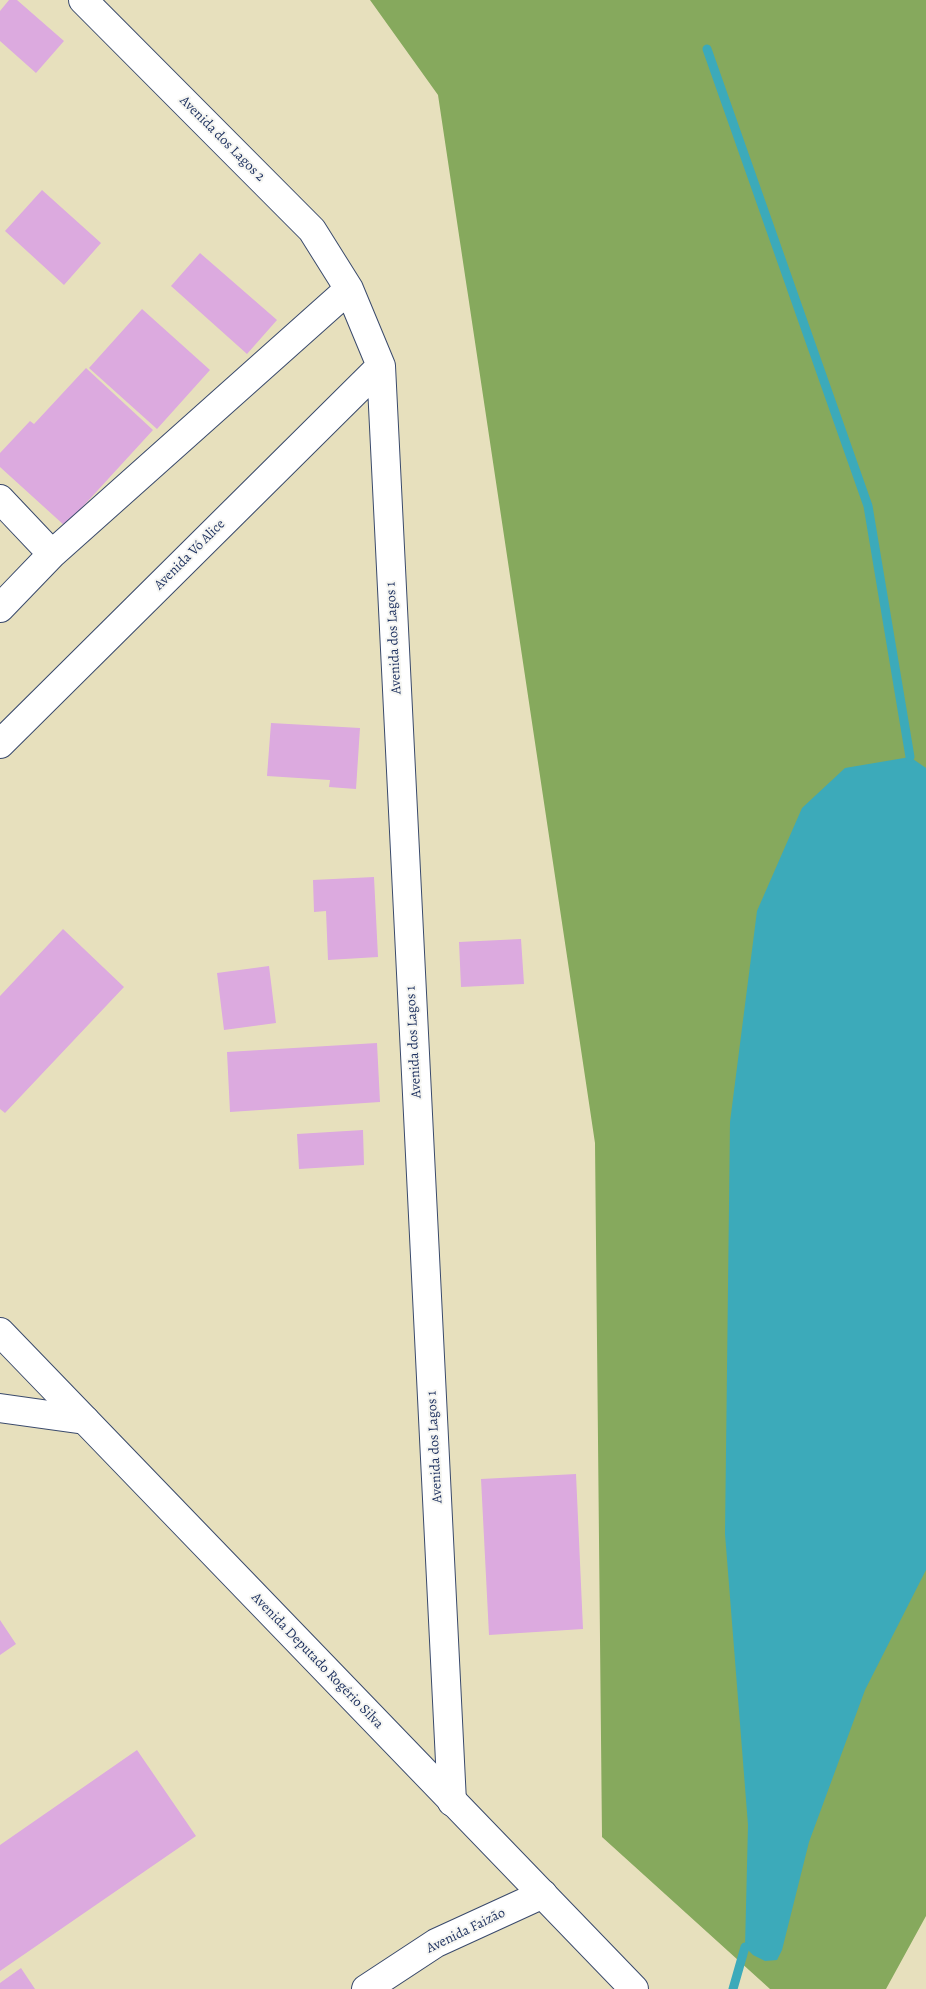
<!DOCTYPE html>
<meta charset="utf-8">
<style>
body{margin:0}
canvas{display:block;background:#e7e0bd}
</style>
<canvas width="926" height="1989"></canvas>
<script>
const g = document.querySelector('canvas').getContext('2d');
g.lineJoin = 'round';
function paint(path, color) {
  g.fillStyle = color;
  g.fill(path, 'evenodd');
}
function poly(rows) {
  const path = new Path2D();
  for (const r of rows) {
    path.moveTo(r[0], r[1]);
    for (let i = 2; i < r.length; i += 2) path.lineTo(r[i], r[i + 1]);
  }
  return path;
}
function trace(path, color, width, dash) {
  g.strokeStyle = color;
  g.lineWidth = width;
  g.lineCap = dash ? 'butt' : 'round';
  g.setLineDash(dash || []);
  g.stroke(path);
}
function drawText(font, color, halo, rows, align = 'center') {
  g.font = font + ' Alegreya,serif';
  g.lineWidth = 4;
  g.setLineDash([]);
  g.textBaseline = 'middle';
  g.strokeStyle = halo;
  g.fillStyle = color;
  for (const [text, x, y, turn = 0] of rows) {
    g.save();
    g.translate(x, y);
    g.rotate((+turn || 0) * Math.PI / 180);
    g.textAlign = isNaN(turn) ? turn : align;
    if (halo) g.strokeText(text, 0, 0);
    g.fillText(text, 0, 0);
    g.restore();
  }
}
const forest = poly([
 [370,0,926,0,926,1916,886,1989,770,1989,602,1837,595,1143,438,95]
]);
const water = poly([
 [910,757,926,768,926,1570,865,1690,809,1842,782,1950,777,1960,765,1961,753,1955,745,1947,748,1825,725,1534,730,1122,757,911,802,808,845,768]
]);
const stream = poly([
 [707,49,868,506,910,757],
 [733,1989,745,1947]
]);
const building = poly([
 [9,0,17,0,64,41,36,73,0,41,0,11],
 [42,190,101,243,64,285,5,231],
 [200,253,277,320,247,354,171,286],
 [142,309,210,370,157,429,89,368],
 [86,368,153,430,65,526,0,467,0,453,30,421,34,424],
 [271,723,360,728,356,789,329,787,330,780,267,776],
 [374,877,378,957,328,960,326,911,314,912,313,880],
 [63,929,124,987,5,1113,0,1109,0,996],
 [521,939,524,984,461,987,459,942],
 [269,966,276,1023,224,1030,217,973],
 [377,1043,380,1102,230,1112,227,1052],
 [363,1130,364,1165,299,1169,297,1134],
 [576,1474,583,1629,489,1635,481,1479],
 [0,1620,16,1644,0,1655],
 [137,1750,196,1836,0,1971,0,1845],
 [21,1968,35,1989,0,1989,0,1983]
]);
const street = poly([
 [83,0,312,230,349,289,381,366,452,1802],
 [0,499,52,554],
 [0,608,52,554,349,289],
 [0,744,381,366],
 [0,1408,85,1420],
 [366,1989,436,1943,543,1894]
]);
const secondary = poly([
 [0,1332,634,1989]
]);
const streetNames = [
 ["Avenida dos Lagos 2",222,139,45],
 ["Avenida Vó Alice",190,555,-45],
 ["Avenida dos Lagos 1",394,638,-93],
 ["Avenida dos Lagos 1",414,1042,-93],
 ["Avenida dos Lagos 1",435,1447,-93],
 ["Avenida Deputado Rogério Silva",317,1661,46],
 ["Avenida Faizão",466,1931,-26]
];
paint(forest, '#86a95d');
paint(water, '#3caaba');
trace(stream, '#3caaba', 9);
paint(building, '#dcaadf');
trace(street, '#3a4a6c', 30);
trace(secondary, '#3a4a6c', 30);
trace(street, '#fff', 28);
trace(secondary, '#fff', 28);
drawText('14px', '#1b2f5e', '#f6f6f2', streetNames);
</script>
